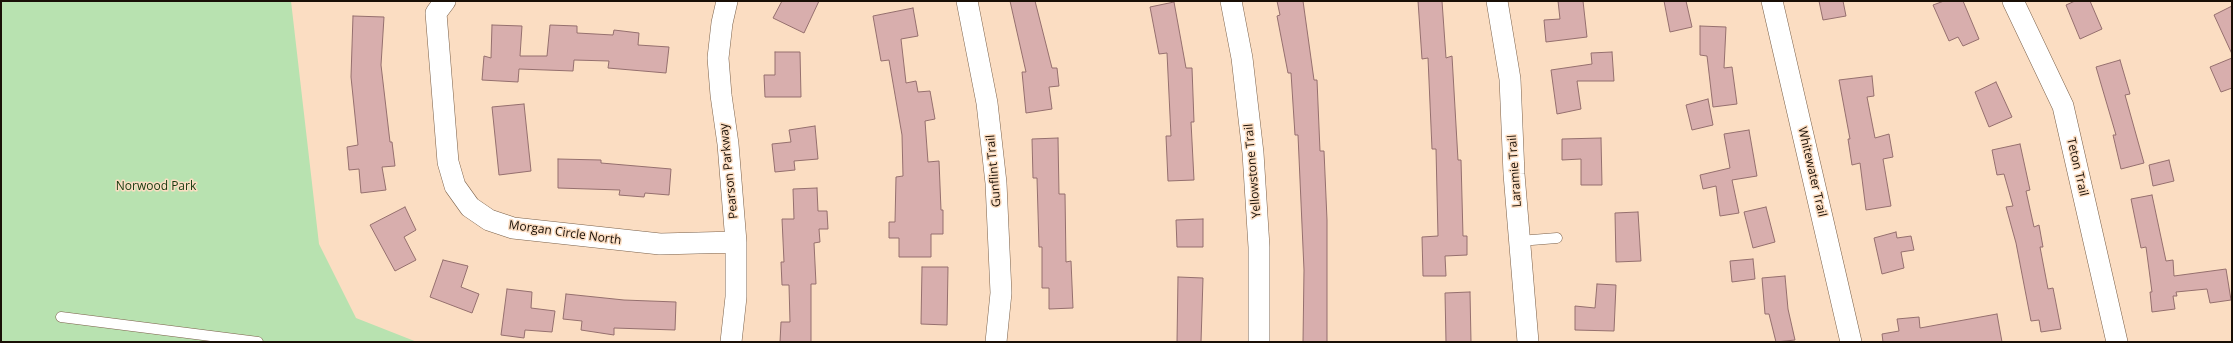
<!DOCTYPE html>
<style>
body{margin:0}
#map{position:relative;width:2233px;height:343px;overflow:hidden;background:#fbddc2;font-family:"Open Sans",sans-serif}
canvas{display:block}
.frame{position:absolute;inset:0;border:2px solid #190f06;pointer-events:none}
</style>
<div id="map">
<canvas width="2233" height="343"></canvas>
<div class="frame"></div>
</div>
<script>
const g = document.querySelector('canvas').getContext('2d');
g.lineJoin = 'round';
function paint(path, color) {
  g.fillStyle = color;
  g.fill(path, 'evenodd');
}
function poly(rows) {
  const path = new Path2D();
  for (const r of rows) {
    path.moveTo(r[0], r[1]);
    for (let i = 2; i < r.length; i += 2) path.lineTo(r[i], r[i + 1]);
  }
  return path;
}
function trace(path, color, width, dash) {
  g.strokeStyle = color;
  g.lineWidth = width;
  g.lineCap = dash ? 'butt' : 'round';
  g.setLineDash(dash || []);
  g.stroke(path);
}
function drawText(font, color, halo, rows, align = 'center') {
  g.font = font + ' "Open Sans",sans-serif';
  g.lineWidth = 3;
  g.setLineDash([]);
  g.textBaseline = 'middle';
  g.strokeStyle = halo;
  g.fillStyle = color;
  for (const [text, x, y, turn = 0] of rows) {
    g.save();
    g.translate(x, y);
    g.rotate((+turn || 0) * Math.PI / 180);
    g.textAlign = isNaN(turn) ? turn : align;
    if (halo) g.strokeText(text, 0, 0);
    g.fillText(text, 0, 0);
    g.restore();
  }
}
const green = poly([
 [1,1,291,1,319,244,356,318,417,342,1,342]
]);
const building = poly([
 [782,1,819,1,804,33,773,18,782,1],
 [1010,1,1035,1,1052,68,1057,68,1059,86,1049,87,1052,109,1026,113,1022,72,1026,72,1010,1],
 [1277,1,1303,1,1314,80,1317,80,1320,151,1324,151,1327,220,1327,342,1303,342,1304,270,1298,135,1295,135,1291,73,1288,73,1277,16,1280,15,1277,1],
 [1418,1,1442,1,1446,58,1452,56,1458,160,1461,160,1463,236,1467,236,1467,255,1445,256,1446,276,1423,276,1422,237,1438,236,1436,149,1432,149,1428,58,1422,59,1418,1],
 [1558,1,1583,1,1587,37,1546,42,1544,20,1560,19,1558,1],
 [1664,1,1686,1,1692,27,1670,32,1664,1],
 [1819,1,1843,1,1846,16,1823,20,1819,1],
 [1944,1,1963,1,1979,39,1963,46,1958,37,1949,41,1933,5,1944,1],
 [2075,1,2090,1,2102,29,2080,39,2066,5,2075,1],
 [1174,2,1186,68,1192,68,1194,122,1191,122,1194,180,1168,181,1166,136,1171,136,1167,53,1159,54,1150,7,1174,2],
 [2232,6,2232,54,2214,15,2232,6],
 [913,8,918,36,901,39,906,83,916,81,918,92,930,91,935,119,925,121,928,162,939,161,941,210,943,210,943,234,931,234,931,257,899,257,899,238,889,238,889,222,895,222,896,177,903,176,902,135,889,60,881,61,873,16,913,8],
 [353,16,384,17,381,65,390,142,392,142,395,166,382,167,386,190,361,193,359,169,349,170,347,147,358,145,351,77,353,16],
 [492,25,522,26,520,56,547,56,550,25,577,26,577,33,613,35,614,30,639,33,638,45,669,47,666,73,608,68,609,61,574,60,573,71,519,69,518,82,482,80,484,56,491,58,492,25],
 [1700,26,1726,27,1724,68,1732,67,1737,104,1713,107,1707,56,1700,55,1700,26],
 [775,52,800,52,801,97,765,97,764,75,775,75,775,52],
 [1612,52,1614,81,1577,81,1581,109,1557,114,1551,70,1592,64,1591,53,1612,52],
 [2232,58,2232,88,2221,92,2210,67,2232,58],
 [2120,60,2130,94,2125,95,2144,163,2121,169,2113,135,2116,135,2096,67,2120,60],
 [1872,76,1874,96,1867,97,1875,138,1889,134,1893,157,1883,159,1891,206,1866,210,1860,163,1852,165,1848,139,1850,139,1839,80,1872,76],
 [1996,82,2012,117,1989,127,1975,92,1996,82],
 [1708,99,1713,125,1692,130,1686,105,1708,99],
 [524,104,531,171,499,175,492,107,524,104],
 [815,126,818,159,794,161,795,170,775,172,772,144,791,142,789,130,815,126],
 [1749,130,1757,176,1732,180,1739,213,1720,216,1716,186,1703,189,1700,175,1730,168,1724,134,1749,130],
 [1058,138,1059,194,1065,194,1066,262,1071,261,1073,308,1049,309,1049,288,1042,288,1042,247,1039,247,1037,178,1033,178,1032,139,1058,138],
 [1601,138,1602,185,1581,185,1581,159,1562,160,1562,139,1601,138],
 [2020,144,2030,190,2026,191,2034,227,2039,225,2043,247,2040,247,2048,289,2053,288,2061,329,2041,332,2039,320,2031,321,2016,243,2006,207,2013,206,2004,174,1997,175,1992,150,2020,144],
 [558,159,601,160,601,163,671,169,669,195,645,193,644,197,619,195,620,190,558,188,558,159],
 [2169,160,2174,181,2153,186,2149,165,2169,160],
 [817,188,818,211,827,211,828,229,819,229,820,242,814,243,816,284,811,284,811,342,780,342,781,322,790,322,789,285,782,285,781,262,784,262,782,219,794,219,793,189,817,188],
 [2152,195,2166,261,2173,260,2174,276,2226,269,2231,300,2210,303,2207,289,2176,292,2177,296,2173,296,2175,309,2152,312,2150,292,2152,292,2146,247,2141,248,2131,199,2152,195],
 [405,207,416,230,404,237,416,260,395,271,370,225,405,207],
 [1766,207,1775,242,1753,248,1744,212,1766,207],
 [1638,212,1641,261,1616,262,1615,213,1638,212],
 [1203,219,1203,247,1177,247,1176,220,1203,219],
 [1896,232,1897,238,1911,236,1914,250,1901,252,1904,268,1882,274,1874,238,1896,232],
 [1753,259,1755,279,1732,282,1730,261,1753,259],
 [443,260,468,266,461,287,479,294,472,313,430,297,443,260],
 [922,267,948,267,947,325,921,324,922,267],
 [1785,276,1788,309,1795,340,1776,342,1769,314,1765,314,1762,278,1785,276],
 [1178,277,1203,278,1201,342,1177,342,1178,277],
 [1597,284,1616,285,1614,331,1575,330,1575,306,1595,308,1597,284],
 [507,289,532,292,531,308,555,311,552,332,525,330,524,338,501,335,507,289],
 [1470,292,1471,342,1446,342,1445,293,1470,292],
 [566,294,624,300,676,302,675,330,614,328,614,335,581,330,582,321,563,319,566,294],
 [1997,314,2002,342,1883,342,1882,334,1899,331,1897,319,1919,317,1920,328,1997,314]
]);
const lane = poly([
 [1519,241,1557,238],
 [61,317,258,342]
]);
const street = poly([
 [445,1,436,13,448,162,455,186,470,207,489,220,513,228,660,244,736,242],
 [727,1,722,23,718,58,721,95,728,144,736,242,736,297,731,342],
 [967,1,987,103,996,183,1001,293,996,342],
 [1231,1,1242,58,1253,153,1259,247,1259,342],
 [1497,1,1510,79,1514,174,1528,342],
 [1772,1,1851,342],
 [2013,1,2063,106,2117,342]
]);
const streetNames = [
 ["Teton Trail",2077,167,77],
 ["Pearson Parkway",729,171,-96],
 ["Gunflint Trail",994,171,-95],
 ["Yellowstone Trail",1253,171,-95],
 ["Laramie Trail",1515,171,-94],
 ["Whitewater Trail",1812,172,77],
 ["Morgan Circle North",565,233,8]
];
const parkNames = [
 ["Norwood Park",156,187]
];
paint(green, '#b8e2b0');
paint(building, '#d8aead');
trace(building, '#956f6e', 1);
trace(lane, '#7b614a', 11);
trace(street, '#7b614a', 22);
trace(lane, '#fff', 10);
trace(street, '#fff', 21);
drawText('12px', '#190f06', '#fbddc2', streetNames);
drawText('12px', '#15390e', '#fbddc2', parkNames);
</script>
